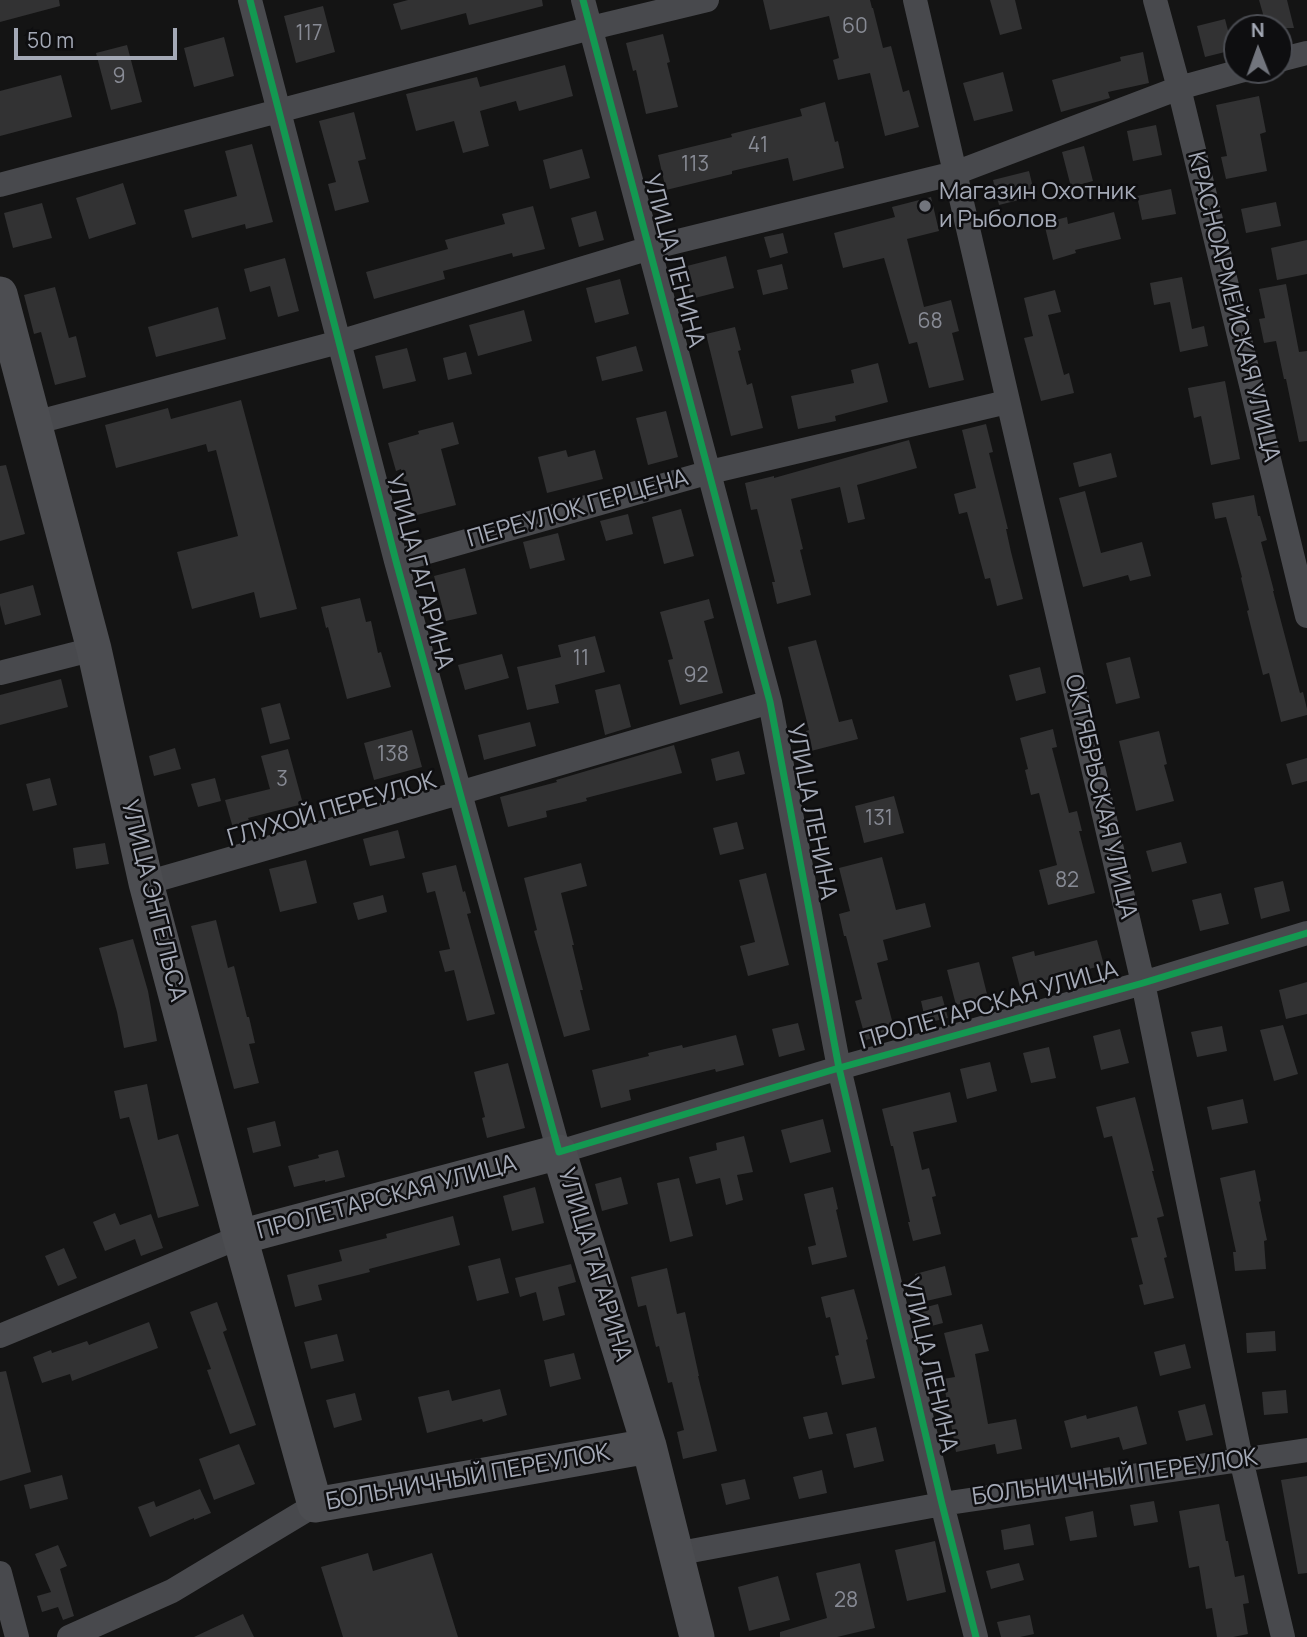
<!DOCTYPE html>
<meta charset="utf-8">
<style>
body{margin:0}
#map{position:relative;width:1307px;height:1637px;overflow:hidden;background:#141414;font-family:Manrope,sans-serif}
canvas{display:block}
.north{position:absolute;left:1223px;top:14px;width:70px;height:70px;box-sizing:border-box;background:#0e0e10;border:2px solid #4a4c52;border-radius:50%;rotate:359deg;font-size:19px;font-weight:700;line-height:28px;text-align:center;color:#a4a9b6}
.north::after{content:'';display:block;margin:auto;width:24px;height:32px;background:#72757d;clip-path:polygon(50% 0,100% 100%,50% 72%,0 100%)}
.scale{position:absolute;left:14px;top:28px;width:163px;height:32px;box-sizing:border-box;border:4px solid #a4a9b6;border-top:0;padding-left:9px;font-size:21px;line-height:24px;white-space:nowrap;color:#a4a9b6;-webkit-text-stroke:5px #0e0e10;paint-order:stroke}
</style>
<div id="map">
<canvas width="1307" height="1637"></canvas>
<div class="north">N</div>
<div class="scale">50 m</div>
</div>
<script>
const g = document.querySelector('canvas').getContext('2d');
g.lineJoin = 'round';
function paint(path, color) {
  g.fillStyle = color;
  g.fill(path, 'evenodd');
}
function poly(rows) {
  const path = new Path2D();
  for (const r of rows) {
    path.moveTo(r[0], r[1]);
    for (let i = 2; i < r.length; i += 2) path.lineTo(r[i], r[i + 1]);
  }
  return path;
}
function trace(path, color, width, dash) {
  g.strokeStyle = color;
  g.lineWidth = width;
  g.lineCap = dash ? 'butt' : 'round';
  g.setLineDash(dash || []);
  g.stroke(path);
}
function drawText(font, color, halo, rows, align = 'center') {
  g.font = font + ' Manrope,sans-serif';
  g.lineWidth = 5;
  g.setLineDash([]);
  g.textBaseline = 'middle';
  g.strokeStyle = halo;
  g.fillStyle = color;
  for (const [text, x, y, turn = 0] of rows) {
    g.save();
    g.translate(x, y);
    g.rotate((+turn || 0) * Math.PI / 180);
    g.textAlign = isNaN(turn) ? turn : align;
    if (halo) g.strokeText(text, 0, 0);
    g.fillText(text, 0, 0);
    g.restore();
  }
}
const building = poly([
 [0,0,59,0,60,6,0,22],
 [408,0,542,0,543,6,469,25,466,13,401,30,393,4],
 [763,0,870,0,872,8,873,8,883,48,891,46,903,92,909,90,919,127,885,136,870,73,838,80,833,60,839,58,829,16,770,30],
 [990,0,1015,0,1022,29,1000,35],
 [1259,0,1287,0,1294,28,1267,28],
 [323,6,335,52,296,63,284,16],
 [1225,19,1233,50,1205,57,1197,26],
 [663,34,670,62,667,63,678,107,646,114,636,70,633,71,626,43],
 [224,37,234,76,194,87,184,48],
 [127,45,142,102,111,110,96,53],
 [1143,52,1149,83,1108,92,1110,98,1061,112,1052,80,1121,61,1120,57],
 [565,65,573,96,519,111,516,101,480,111,489,146,463,153,454,121,416,131,406,94,477,77,480,87],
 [1003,72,1013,111,974,121,963,83],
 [61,75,72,117,0,136,0,91],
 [1259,96,1266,132,1260,134,1267,171,1226,179,1221,157,1227,156,1216,105],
 [825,102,835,142,838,141,844,168,793,181,788,158,732,171,732,174,666,190,658,155,732,137,731,134,802,116,800,109],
 [354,112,366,159,358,161,369,202,335,211,328,184,336,182,319,121],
 [1156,125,1162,155,1133,161,1127,131],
 [252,144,273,222,246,229,245,224,192,238,184,210,237,196,225,151],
 [1084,146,1093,181,1071,187,1062,152],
 [582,149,590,178,550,189,543,160],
 [1029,171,1035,196,999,205,993,180],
 [123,183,136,224,89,239,76,198],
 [1171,189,1176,214,1142,220,1137,196],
 [931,197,939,231,907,239,924,307,951,300,959,331,952,333,964,380,929,388,917,342,909,344,884,258,843,268,834,233,895,217,892,207],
 [1276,202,1281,226,1246,233,1241,209],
 [42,203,52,238,13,248,4,213],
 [533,206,545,249,513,257,512,253,443,271,445,279,374,299,366,272,448,249,445,240,505,224,502,214],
 [596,211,604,240,579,247,571,218],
 [1114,212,1121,239,1075,250,1076,253,1053,260,1044,223,1067,217,1068,224],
 [783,233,788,253,770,258,764,237],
 [1307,240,1307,274,1277,280,1271,248],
 [726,256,734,288,691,299,683,267],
 [285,258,299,311,278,317,270,286,250,292,244,269],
 [782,264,788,289,763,295,757,270],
 [1182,277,1192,329,1204,326,1208,346,1180,352,1170,302,1154,305,1150,283],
 [620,279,629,314,595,323,586,288],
 [1286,284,1299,352,1307,351,1307,441,1299,442,1286,379,1284,379,1276,341,1264,343,1259,319,1265,318,1259,289],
 [55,287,69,338,76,336,86,377,55,385,41,332,34,334,24,295],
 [1055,290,1061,312,1048,315,1064,375,1069,373,1074,393,1041,401,1024,338,1033,336,1024,298],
 [218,307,226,339,156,357,148,327],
 [524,310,532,341,478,356,469,325],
 [735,327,741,350,738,351,747,385,752,383,763,428,731,436,706,334],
 [636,346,643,371,602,381,596,357],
 [407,348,416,381,383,389,375,356],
 [466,352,472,374,448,380,443,358],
 [878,363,888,402,835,416,836,421,798,429,791,396,854,383,851,370],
 [1225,381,1240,459,1211,465,1201,416,1194,418,1188,388],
 [241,400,297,609,260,618,254,592,192,609,177,552,238,536,216,450,208,452,206,444,116,468,105,425,168,408,171,419],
 [666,411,678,457,648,465,636,418],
 [453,422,459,444,441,449,456,505,413,516,401,469,396,471,388,443,419,434,418,431],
 [986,424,993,452,989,453,1008,529,1006,529,1011,552,1023,599,997,606,990,578,985,579,967,512,959,514,954,494,976,488,962,430],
 [909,440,917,468,857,485,865,519,848,523,840,487,791,499,803,549,800,550,811,595,777,604,772,582,775,582,757,509,751,510,745,483,774,476,774,478],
 [566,450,568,457,595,450,603,479,547,493,538,457],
 [1111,453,1117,477,1079,487,1073,463],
 [6,465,25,534,0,541,0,466],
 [1085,491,1101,553,1142,542,1151,576,1130,581,1128,575,1083,587,1059,498],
 [1254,495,1258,516,1260,516,1267,540,1261,542,1274,591,1273,591,1300,693,1303,692,1307,709,1307,715,1281,722,1269,673,1263,675,1247,611,1249,610,1241,578,1242,577,1226,517,1215,519,1212,503],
 [681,509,694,556,664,564,652,517],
 [628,514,633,534,606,541,600,521],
 [558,533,565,560,530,569,523,542],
 [465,568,477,614,446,621,434,576],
 [33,585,41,615,5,625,0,605,0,594],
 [360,598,366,622,371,621,378,653,381,652,391,687,347,699,328,627,326,628,321,607],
 [709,599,714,618,704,621,723,693,680,705,668,660,673,659,660,612],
 [595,636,605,672,555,685,559,703,527,710,517,667,561,657,558,645],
 [816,640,839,722,852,719,858,739,811,751,806,731,809,730,788,647],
 [502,654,509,678,465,690,458,665],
 [1130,657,1140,698,1116,704,1106,663],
 [1040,667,1046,693,1016,701,1009,675],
 [61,679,68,707,0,725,0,695],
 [620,684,631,727,605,735,595,690],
 [280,703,290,739,270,744,261,708],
 [530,722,536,746,484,760,478,735],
 [1053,729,1057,747,1052,748,1069,813,1077,811,1082,831,1079,831,1095,893,1048,905,1039,870,1057,865,1039,793,1031,795,1025,770,1028,769,1020,738],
 [412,730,422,767,374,780,364,743],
 [1159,731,1167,764,1164,765,1174,801,1136,811,1119,741],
 [674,745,682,773,586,798,587,801,546,811,547,817,508,827,500,797,557,782,556,780],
 [175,748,181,769,154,776,149,756],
 [288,749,303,804,248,818,250,823,233,828,225,800,270,789,261,756],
 [739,751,745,774,716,781,711,759],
 [1307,758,1307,781,1292,785,1286,764],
 [50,778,57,805,33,811,26,784],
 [215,778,221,801,198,807,191,784],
 [894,796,904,833,864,843,855,806],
 [737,822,744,849,720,855,713,828],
 [398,830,405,858,370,866,363,839],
 [1181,842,1187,863,1152,872,1146,851],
 [105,843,109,864,76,869,73,848],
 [882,857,896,910,925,903,931,927,883,940,888,960,877,963,895,1032,866,1040,855,1001,862,999,846,936,844,936,839,914,850,911,839,868],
 [306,860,317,903,280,912,269,869],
 [581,863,587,886,561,893,574,945,572,945,583,990,580,990,590,1030,564,1037,534,931,537,930,524,878],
 [456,865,463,892,465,891,471,913,467,914,495,1014,467,1021,454,970,445,972,439,951,450,949,435,891,427,893,422,873],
 [766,873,789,965,748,976,740,946,755,942,739,880],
 [1283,881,1290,911,1261,919,1254,888],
 [1221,893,1229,924,1200,931,1192,900],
 [383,895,387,912,358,920,353,903],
 [216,920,228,968,234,966,247,1017,249,1017,255,1043,249,1044,259,1083,234,1089,191,926],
 [133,939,148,991,157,1041,124,1048,117,1012,99,948],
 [1097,940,1104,965,1020,987,1012,957,1034,951,1035,956],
 [979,962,988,998,956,1005,947,970],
 [1307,982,1307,1014,1286,1019,1279,990],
 [942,996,948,1018,926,1023,921,1001],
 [798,1023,805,1050,779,1057,772,1029],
 [1283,1025,1298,1074,1274,1081,1260,1030],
 [1222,1026,1227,1051,1197,1057,1191,1032],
 [1120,1029,1129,1063,1101,1070,1093,1036],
 [736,1035,744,1065,716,1072,715,1069,629,1090,631,1100,601,1108,592,1070,649,1056,648,1053,682,1045,683,1048],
 [1049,1047,1056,1078,1031,1083,1023,1053],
 [990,1062,997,1091,967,1099,960,1069],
 [508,1063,525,1128,487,1138,482,1118,485,1117,474,1072],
 [147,1084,158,1140,178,1134,199,1206,158,1218,129,1117,120,1119,114,1091],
 [950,1092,957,1122,913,1132,922,1170,929,1168,936,1196,932,1197,941,1234,913,1241,908,1222,910,1222,893,1146,891,1146,882,1109],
 [1135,1097,1154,1171,1152,1171,1164,1216,1157,1218,1167,1257,1164,1258,1174,1298,1144,1305,1139,1285,1143,1284,1131,1238,1138,1237,1112,1136,1104,1138,1096,1107],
 [1243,1099,1248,1123,1212,1130,1207,1107],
 [823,1119,831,1152,790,1163,781,1130],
 [275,1121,281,1146,253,1153,247,1128],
 [744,1136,753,1172,737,1175,743,1200,726,1205,720,1178,696,1184,689,1157,717,1150,716,1143],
 [338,1150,345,1177,325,1182,325,1180,294,1187,288,1166,319,1158,318,1155],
 [1255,1170,1261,1201,1259,1202,1267,1240,1264,1241,1266,1269,1235,1271,1233,1252,1236,1252,1220,1178],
 [621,1177,628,1204,602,1211,595,1184],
 [679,1178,693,1236,670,1242,657,1183],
 [535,1187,544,1223,512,1231,503,1196],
 [833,1187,838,1209,836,1210,847,1257,812,1265,808,1247,816,1245,804,1194],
 [115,1213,120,1225,151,1214,163,1248,141,1256,135,1239,105,1251,93,1222],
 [453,1216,460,1245,369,1269,370,1272,318,1285,322,1300,295,1307,287,1275,342,1261,339,1250,387,1238,386,1234],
 [64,1248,77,1278,58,1286,45,1256],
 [500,1258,509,1293,477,1301,468,1266],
 [571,1264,576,1282,558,1287,565,1315,543,1321,536,1292,520,1297,515,1278],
 [945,1266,952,1295,922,1302,915,1274],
 [667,1268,677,1314,685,1312,699,1376,698,1376,717,1451,683,1459,677,1432,684,1430,672,1382,668,1383,659,1346,656,1347,646,1305,638,1307,631,1277],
 [854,1289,868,1339,866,1340,875,1378,842,1385,835,1356,839,1355,830,1317,826,1318,821,1297],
 [217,1302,227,1330,223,1332,256,1425,230,1434,207,1370,211,1369,190,1312],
 [938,1304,943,1323,920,1329,915,1310],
 [149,1322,158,1348,72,1381,70,1374,42,1383,33,1357,51,1350,52,1353,87,1341,89,1345],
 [982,1324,989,1351,975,1354,988,1424,1016,1419,1022,1449,997,1454,995,1444,956,1452,943,1379,955,1377,944,1333],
 [1275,1331,1276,1351,1247,1353,1246,1333],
 [337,1334,344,1361,311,1369,304,1342],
 [1185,1344,1191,1368,1160,1376,1154,1352],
 [574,1353,581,1379,550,1387,544,1360],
 [6,1371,31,1472,0,1481,0,1372],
 [500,1389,507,1415,483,1422,482,1419,427,1433,418,1397,449,1390,452,1401],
 [1286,1390,1288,1413,1264,1415,1262,1392],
 [355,1393,362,1420,334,1428,326,1400],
 [1205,1404,1213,1435,1186,1441,1178,1411],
 [1137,1406,1147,1444,1123,1450,1119,1437,1071,1448,1064,1421,1086,1415,1087,1419],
 [827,1412,833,1434,809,1439,803,1417],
 [876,1427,884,1461,854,1468,846,1434],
 [239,1444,255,1484,214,1500,199,1459],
 [822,1470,827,1493,799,1499,793,1477],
 [62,1475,68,1499,30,1509,24,1485],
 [1307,1476,1307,1573,1298,1574,1281,1480],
 [745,1479,750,1499,726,1505,721,1484],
 [200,1489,211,1513,194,1520,194,1518,150,1537,138,1507,154,1501,156,1507],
 [1154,1501,1158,1522,1134,1526,1130,1505],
 [1219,1504,1226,1541,1228,1541,1235,1577,1244,1575,1249,1603,1243,1604,1248,1634,1233,1637,1217,1637,1212,1608,1206,1609,1199,1566,1189,1568,1179,1511],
 [1093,1511,1097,1537,1070,1541,1065,1517],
 [1030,1524,1034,1545,1004,1550,1001,1530],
 [935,1541,946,1592,907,1601,895,1550],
 [58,1545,67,1566,60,1569,74,1616,63,1620,58,1607,42,1612,37,1596,51,1592,35,1554],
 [368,1553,373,1571,432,1553,458,1637,343,1637,321,1567],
 [860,1563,875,1628,837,1637,780,1637,780,1632,827,1618,816,1573],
 [1019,1563,1024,1580,991,1589,986,1571],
 [778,1576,790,1620,749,1631,738,1587],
 [243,1614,254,1637,194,1637],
 [1030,1615,1034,1634,1020,1637,1001,1637,997,1622]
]);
const street = poly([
 [250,0,396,561,559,1152,839,1068,1143,983,1307,933],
 [583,0,770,702,839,1068,942,1504,976,1637],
 [915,0,1143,983,1241,1459,1283,1637],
 [1155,0,1179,88,1307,616],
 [1279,60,1307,53],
 [0,185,591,28,707,0],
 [34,423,339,342,650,248,955,173,1179,88,1244,70],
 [396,561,710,472,1007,402],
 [0,673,94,649],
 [146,883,459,793,770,702],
 [0,1336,240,1237],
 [675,1554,942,1504,1307,1450],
 [0,1573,17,1637],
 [69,1637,172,1591,315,1505]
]);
const secondary = poly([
 [0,294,94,649,146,883,240,1237,315,1505,649,1446],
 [240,1237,559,1152,649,1446,697,1637]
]);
const cycleway = poly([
 [250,0,396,561,559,1152,839,1068,1143,983,1307,933],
 [583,0,770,702,839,1068,942,1504,976,1637]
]);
const markers = [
 [925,206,7,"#72757d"]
];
const numberNames = [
 ["60",855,27],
 ["117",309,34],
 ["9",119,77],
 ["41",758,146],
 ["113",695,165],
 ["68",930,322],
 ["11",581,659],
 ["92",696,676],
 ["138",393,755],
 ["3",282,780],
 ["131",879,819],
 ["82",1067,881],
 ["28",846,1601]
];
const poiNames = [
 ["Магазин Охотник",939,192],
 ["и Рыболов",939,220]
];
const streetNames = [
 ["УЛИЦА ЛЕНИНА",673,261,75],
 ["КРАСНОАРМЕЙСКАЯ УЛИЦА",1233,307,76],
 ["ПЕРЕУЛОК ГЕРЦЕНА",578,509,-16],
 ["УЛИЦА ГАГАРИНА",419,572,75],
 ["ОКТЯБРЬСКАЯ УЛИЦА",1100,797,77],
 ["ГЛУХОЙ ПЕРЕУЛОК",332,810,-16],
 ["УЛИЦА ЛЕНИНА",811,812,79],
 ["УЛИЦА ЭНГЕЛЬСА",153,901,76],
 ["ПРОЛЕТАРСКАЯ УЛИЦА",989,1006,-16],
 ["ПРОЛЕТАРСКАЯ УЛИЦА",387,1198,-15],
 ["УЛИЦА ГАГАРИНА",594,1265,73],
 ["УЛИЦА ЛЕНИНА",929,1365,77],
 ["БОЛЬНИЧНЫЙ ПЕРЕУЛОК",468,1478,-10],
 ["БОЛЬНИЧНЫЙ ПЕРЕУЛОК",1115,1478,-8]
];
paint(building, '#323233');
trace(street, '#48494d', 24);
trace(secondary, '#4c4d51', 35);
trace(cycleway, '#139951', 7);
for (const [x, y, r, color] of markers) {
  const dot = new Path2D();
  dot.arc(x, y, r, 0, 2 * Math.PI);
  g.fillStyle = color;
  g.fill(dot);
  trace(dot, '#0e0e10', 2.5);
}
drawText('21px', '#888b95', null, numberNames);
drawText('24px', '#a4a9b6', '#0e0e10', poiNames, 'left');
drawText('24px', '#a4a9b6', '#0e0e10', streetNames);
</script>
